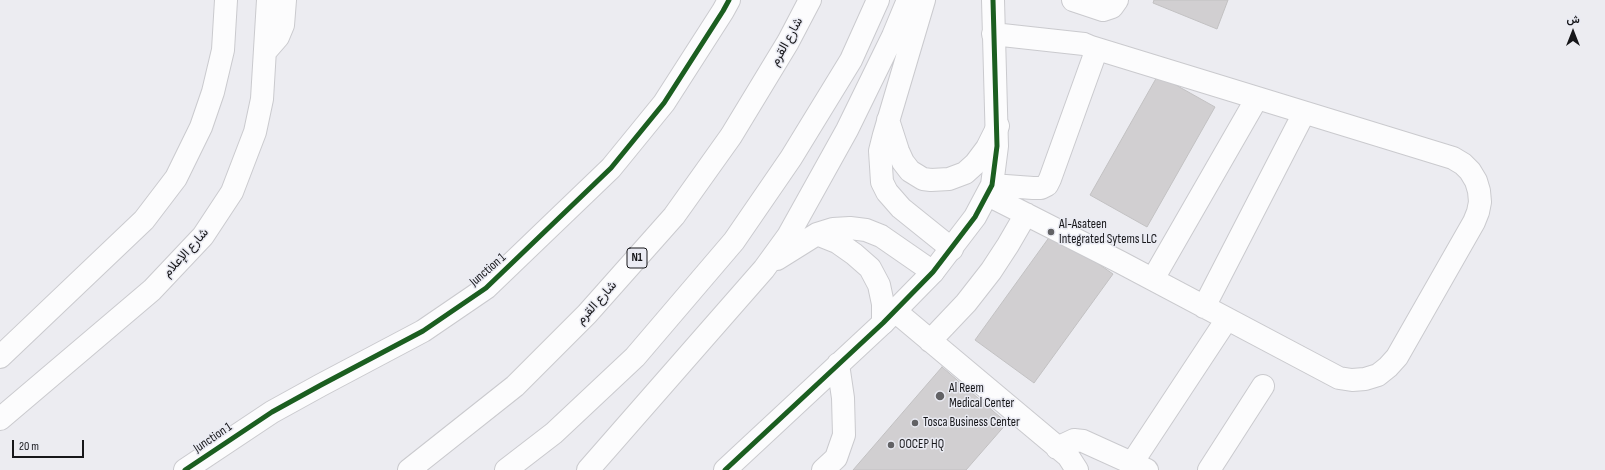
<!DOCTYPE html>
<meta charset="utf-8">
<style>
body{margin:0}
#map{position:relative;width:1605px;height:470px;overflow:hidden;background:#ececf1;font-family:"Sofia Sans Condensed",Vazirmatn,sans-serif}
canvas{display:block}
.north{position:absolute;left:1553px;top:12px;width:40px;height:40px;-webkit-text-stroke:3px #eaebf3;paint-order:stroke;rotate:0deg;font-size:11px;font-weight:700;line-height:16px;text-align:center;color:#17171a}
.north::after{content:'';display:block;margin:auto;width:14px;height:18px;background:#17171a;clip-path:polygon(50% 0,100% 100%,50% 72%,0 100%)}
.scale{position:absolute;left:12px;top:440px;width:72px;height:18px;box-sizing:border-box;border:2px solid #17171a;border-top:0;padding-left:5px;font-size:12px;line-height:14px;white-space:nowrap;color:#17171a;-webkit-text-stroke:3px #eaebf3;paint-order:stroke}
</style>
<div id="map">
<canvas width="1605" height="470"></canvas>
<div class="north">ش</div>
<div class="scale">20 m</div>
</div>
<script>
const g = document.querySelector('canvas').getContext('2d');
g.lineJoin = 'round';
function paint(path, color) {
  g.fillStyle = color;
  g.fill(path, 'evenodd');
}
function poly(rows) {
  const path = new Path2D();
  for (const r of rows) {
    path.moveTo(r[0], r[1]);
    for (let i = 2; i < r.length; i += 2) path.lineTo(r[i], r[i + 1]);
  }
  return path;
}
function trace(path, color, width, dash) {
  g.strokeStyle = color;
  g.lineWidth = width;
  g.lineCap = dash ? 'butt' : 'round';
  g.setLineDash(dash || []);
  g.stroke(path);
}
function drawText(font, color, halo, rows, align = 'center') {
  g.font = font + ' "Sofia Sans Condensed",Vazirmatn,sans-serif';
  g.lineWidth = 3;
  g.setLineDash([]);
  g.textBaseline = 'middle';
  g.strokeStyle = halo;
  g.fillStyle = color;
  for (const [text, x, y, turn = 0] of rows) {
    g.save();
    g.translate(x, y);
    g.rotate((+turn || 0) * Math.PI / 180);
    g.textAlign = isNaN(turn) ? turn : align;
    if (halo) g.strokeText(text, 0, 0);
    g.fillText(text, 0, 0);
    g.restore();
  }
}
const building = poly([
 [1154,0,1228,0,1217,29,1153,3,1154,0],
 [1158,75,1215,107,1147,227,1090,195,1158,75],
 [1053,232,1113,274,1034,383,975,340,1053,232],
 [942,367,1007,423,966,470,853,470,942,367]
]);
const minor = poly([
 [1073,0,1103,10,1112,7,1117,0],
 [992,185,1033,188,1041,188,1047,185,1050,179,1095,54,1091,47,1084,44,993,34],
 [988,195,1120,262,1339,378,1352,380,1365,379,1378,375,1388,367,1397,357,1474,222,1478,212,1480,202,1479,191,1476,181,1470,171,1463,164,1453,158,1091,47],
 [1153,279,1257,98],
 [1204,307,1304,113],
 [895,311,1068,456,1077,470],
 [930,341,966,303,991,271,1008,245,1026,214],
 [1057,448,1074,440,1083,441,1147,470],
 [1132,463,1227,319],
 [185,470,272,412,321,385,423,331,486,288,611,168,664,103,723,11,729,0],
 [725,470,883,323,933,272,975,217,992,185,997,146,993,0],
 [823,470,836,458,844,435,843,398,838,364],
 [1209,470,1263,386]
]);
const major = poly([
 [924,0,884,135,880,151,882,182,887,192,901,208,952,249],
 [265,52,278,37,283,25,285,0],
 [888,120,898,151,903,162,910,171,923,179,931,180,949,179,965,173,975,164,987,148,998,126],
 [817,234,837,242,854,254,870,268,879,285,883,304,883,323],
 [777,259,817,234,833,229,850,228,866,230,881,236,933,272],
 [0,357,144,220,176,178,201,127,213,92,223,50,226,0],
 [0,419,152,290,203,236,232,192,255,132,262,99,268,0],
 [588,470,764,269,788,236,847,130,893,36,908,0]
]);
const highway = poly([
 [409,470,515,386,587,314,674,216,731,136,788,42,810,0],
 [506,470,554,433,635,357,734,241,791,158,851,60,878,0]
]);
const cycleway = poly([
 [185,470,272,412,321,385,423,331,486,288,611,168,664,103,723,11,729,0],
 [725,470,883,323,933,272,975,217,992,185,997,146,993,0]
]);
const markers = [
 [1051,232,4,"#626265"],
 [940,396,5,"#626265"],
 [915,423,4,"#626265"],
 [891,445,4,"#626265"]
];
const shields = [
 [637,258,20]
];
const shieldNames = [
 ["N1",637,258]
];
const streetNames = [
 ["شارع القرم",787,42,-61],
 ["شارع الإعلام",186,253,-48],
 ["Junction 1",488,270,-41],
 ["شارع القرم",597,303,-48],
 ["Junction 1",213,438,-34]
];
const poiNames = [
 ["Al-Asateen",1059,225],
 ["Integrated Sytems LLC",1059,240],
 ["Al Reem",949,389],
 ["Medical Center",949,404],
 ["Tosca Business Center",923,423],
 ["OOCEP HQ",899,445]
];
paint(building, '#d1cfd1');
trace(building, '#c2c1c2', 1);
trace(minor, '#cacace', 24);
trace(major, '#cacace', 24);
trace(highway, '#cacace', 24);
trace(minor, '#fcfcfd', 22);
trace(major, '#fcfcfd', 22);
trace(highway, '#fcfcfd', 22);
trace(cycleway, '#1b5e20', 5);
for (const [x, y, r, color] of markers) {
  const dot = new Path2D();
  dot.arc(x, y, r, 0, 2 * Math.PI);
  g.fillStyle = color;
  g.fill(dot);
  trace(dot, '#eaebf3', 1.5);
}
for (const [x, y, w] of shields) {
  const box = new Path2D();
  box.roundRect(x - w / 2, y - 10, w, 20, 3);
  g.fillStyle = '#eaebf3';
  g.fill(box);
  trace(box, '#17171a', 1);
}
drawText('bold 12px', '#17171a', null, shieldNames);
drawText('13px', '#17171a', '#eaebf3', streetNames);
drawText('13px', '#17171a', '#eaebf3', poiNames, 'left');
</script>
